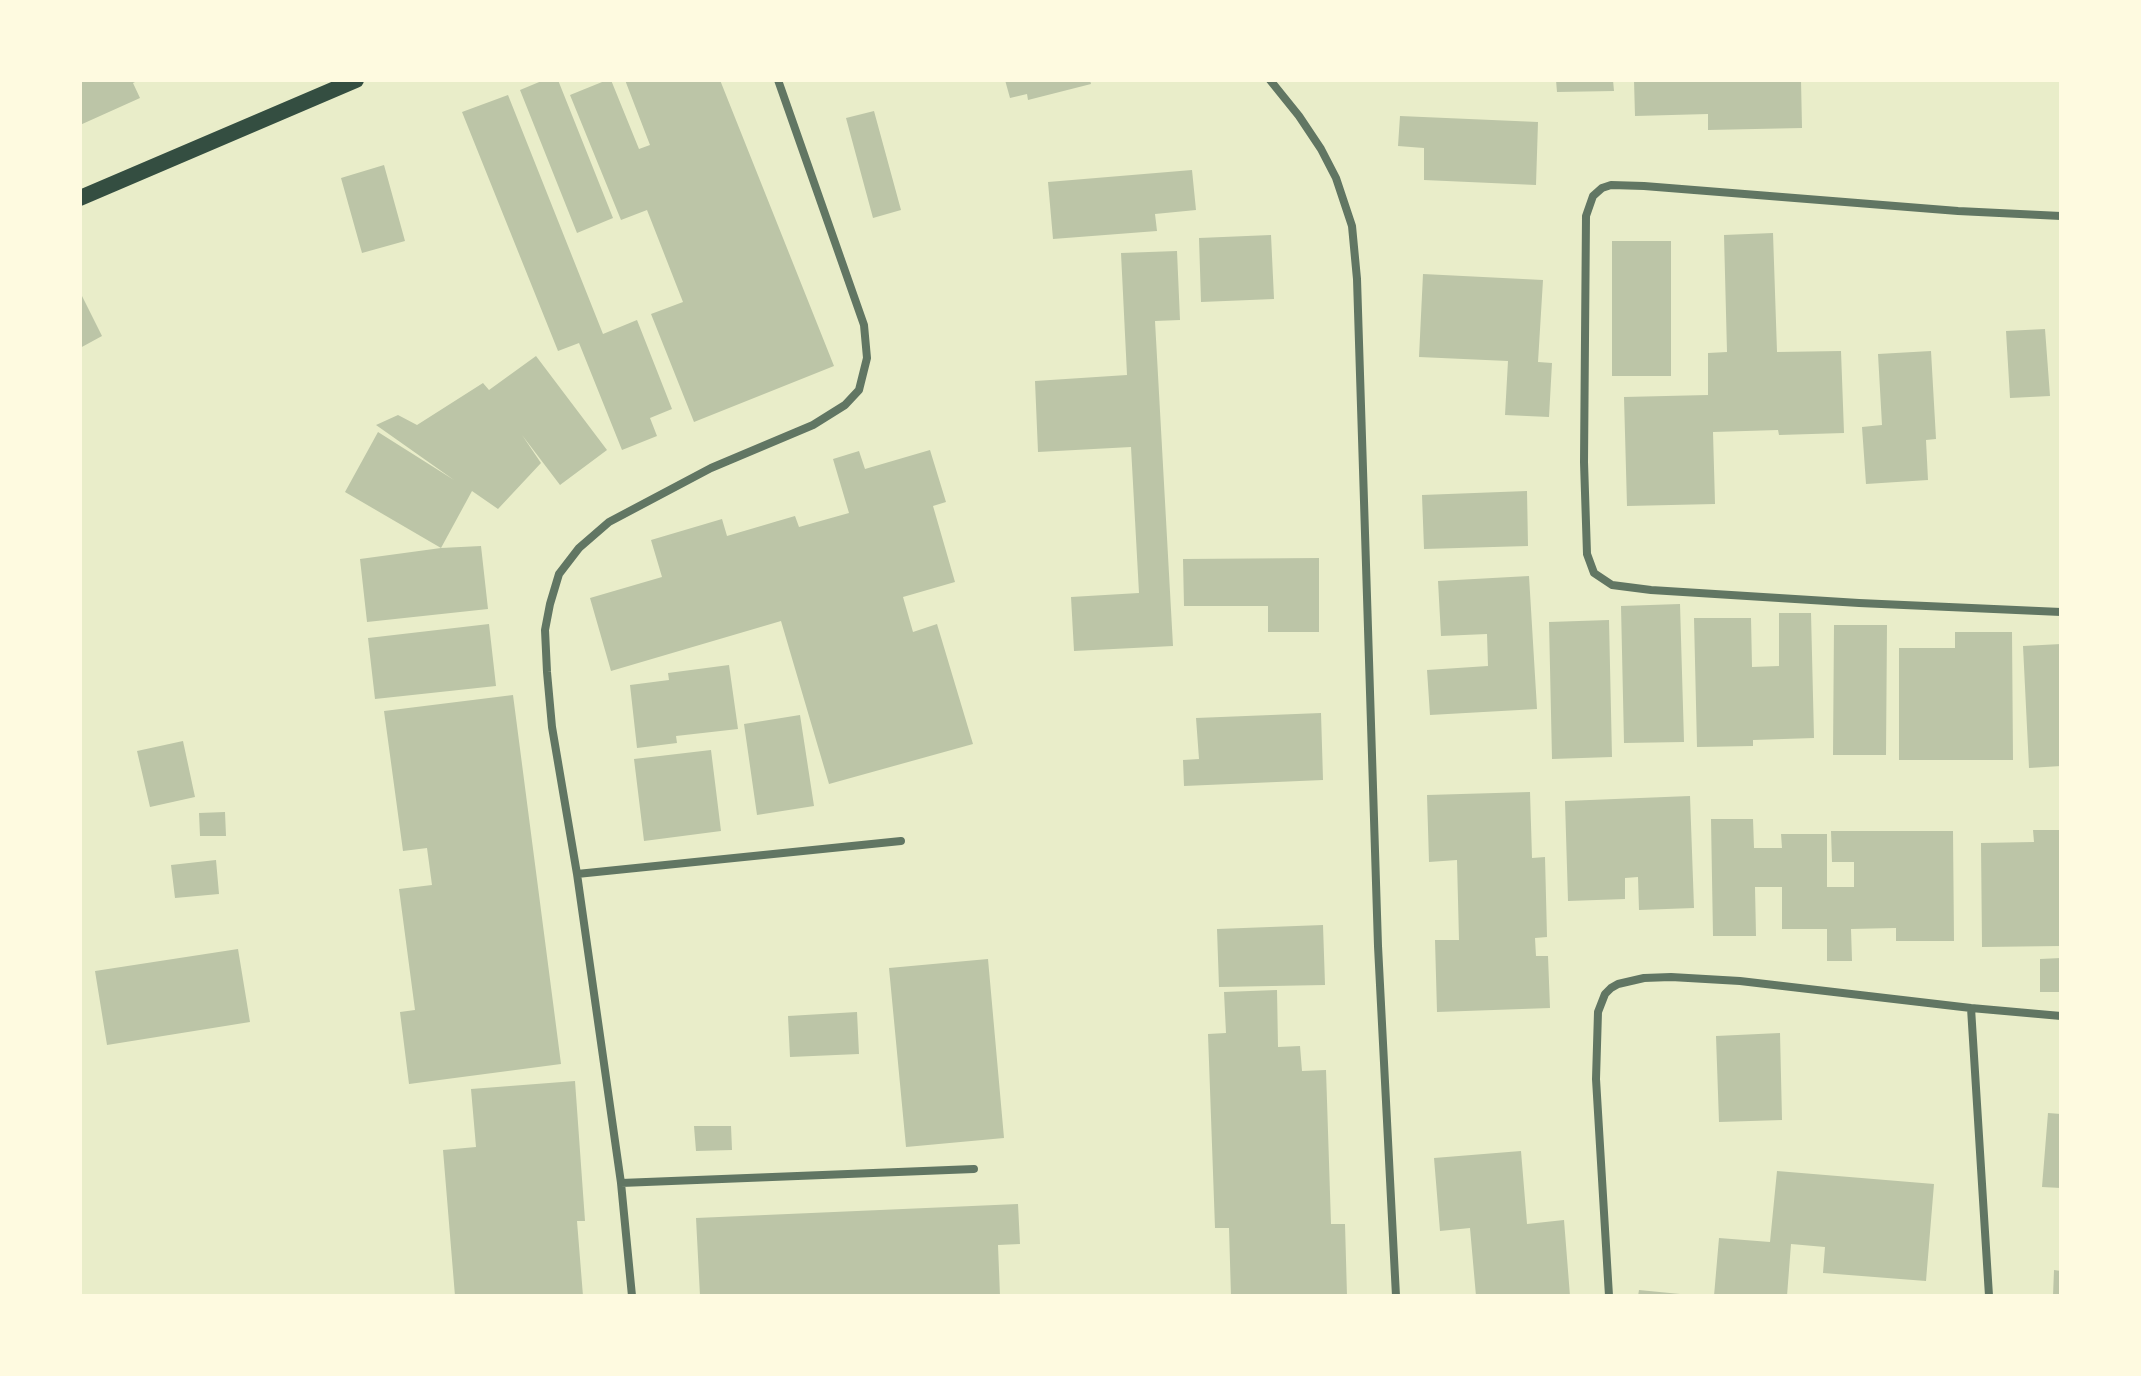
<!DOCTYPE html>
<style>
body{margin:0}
#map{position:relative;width:2141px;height:1376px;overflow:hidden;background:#e9edc9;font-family:Commissioner,sans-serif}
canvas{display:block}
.frame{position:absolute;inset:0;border:82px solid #fefae0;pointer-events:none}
</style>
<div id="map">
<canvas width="2141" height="1376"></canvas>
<div class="frame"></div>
</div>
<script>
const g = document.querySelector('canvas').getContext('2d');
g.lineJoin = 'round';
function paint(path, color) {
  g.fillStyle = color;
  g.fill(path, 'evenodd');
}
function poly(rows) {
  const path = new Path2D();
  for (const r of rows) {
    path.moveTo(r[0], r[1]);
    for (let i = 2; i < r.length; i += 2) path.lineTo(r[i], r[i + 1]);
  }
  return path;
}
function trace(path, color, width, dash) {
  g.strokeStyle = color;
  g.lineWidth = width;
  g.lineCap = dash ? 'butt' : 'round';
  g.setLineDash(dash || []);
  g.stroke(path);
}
const building = poly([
 [86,80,139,80,133,83,140,98,80,125,80,83],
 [544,80,558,80,613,218,577,233,520,90],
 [607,80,611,80,639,149,650,145,625,80,720,80,834,366,694,422,651,314,683,302,647,210,621,220,570,95],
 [1005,80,1090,80,1091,84,1028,100,1027,94,1010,98],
 [1556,80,1613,80,1614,91,1557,92],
 [1634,80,1801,80,1802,128,1708,130,1708,114,1635,116],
 [508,95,603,334,637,320,672,409,650,418,657,436,622,450,579,343,558,351,462,112],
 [874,111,901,210,873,218,846,118],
 [1400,116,1538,122,1536,185,1424,180,1424,148,1398,146],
 [384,165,405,241,362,253,341,178],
 [1192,170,1196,210,1155,214,1157,231,1053,239,1048,182],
 [1773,233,1777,352,1841,351,1844,433,1779,435,1778,430,1713,432,1715,504,1627,506,1624,397,1708,395,1708,353,1727,352,1724,235],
 [1271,235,1274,299,1201,302,1199,238],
 [1612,241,1671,241,1671,376,1612,376],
 [1177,251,1180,320,1155,321,1173,646,1074,651,1071,597,1139,593,1131,447,1038,452,1035,381,1127,375,1121,253],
 [1423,274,1543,280,1538,362,1552,363,1549,417,1505,415,1508,361,1419,357],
 [80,292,102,336,80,348],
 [2045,329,2050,396,2010,398,2006,331],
 [1931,351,1936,439,1926,440,1928,480,1866,484,1862,427,1882,425,1878,354],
 [536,356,607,450,560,485,522,435,541,463,498,509,472,491,441,548,345,492,378,432,454,480,376,425,398,415,417,425,483,383,489,390],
 [930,450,946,502,933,506,955,582,903,597,913,632,937,624,973,744,829,784,781,621,611,671,590,598,662,577,651,540,722,519,727,536,795,516,799,527,849,513,833,459,859,451,865,469],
 [1527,491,1528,546,1424,549,1422,495],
 [481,546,488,609,367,622,360,559,441,548],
 [1319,558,1319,632,1268,632,1268,606,1184,606,1183,559],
 [1529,576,1537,709,1430,715,1427,670,1488,666,1487,634,1441,636,1438,581],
 [1680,604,1684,742,1624,743,1621,606],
 [1779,613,1811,613,1814,738,1753,740,1753,746,1697,747,1694,618,1751,618,1752,667,1779,666],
 [1609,620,1612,757,1552,759,1549,622],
 [489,624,496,686,375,699,368,638],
 [1834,625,1887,625,1886,755,1833,755],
 [1955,632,2012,632,2013,760,1899,760,1899,648,1955,648],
 [2061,644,2061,766,2029,768,2023,646],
 [729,665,738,729,676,736,677,743,637,748,630,685,669,680,668,673],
 [513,695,561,1064,409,1084,400,1012,415,1010,399,889,432,885,427,848,403,851,384,711],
 [1321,713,1323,780,1184,786,1183,760,1199,759,1196,718],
 [800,715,814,806,757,815,744,724],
 [183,741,195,797,150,807,137,751],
 [711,750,721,831,644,841,634,759],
 [1530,792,1532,858,1545,857,1547,937,1535,938,1536,956,1548,956,1550,1008,1437,1012,1435,940,1459,940,1457,860,1429,862,1427,795],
 [1690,796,1694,908,1639,910,1638,877,1625,878,1625,899,1568,901,1565,801],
 [225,812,226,836,200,836,199,813],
 [1711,819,1753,819,1754,848,1782,848,1781,834,1827,834,1827,887,1854,887,1854,862,1832,862,1831,831,1953,831,1954,941,1896,941,1896,928,1851,929,1852,961,1827,961,1827,929,1782,929,1782,887,1755,887,1756,936,1713,936],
 [2033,830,2061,830,2061,946,1982,947,1981,843,2034,842],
 [216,860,219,894,175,898,171,865],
 [1323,925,1325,985,1219,987,1217,929],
 [238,949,250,1022,107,1045,95,971],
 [2061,958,2061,992,2040,992,2040,959],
 [988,959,1004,1138,906,1147,889,968],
 [1277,990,1278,1047,1300,1046,1302,1071,1326,1070,1331,1224,1345,1224,1347,1296,1231,1296,1229,1228,1215,1228,1208,1034,1226,1033,1224,992],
 [857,1012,859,1054,790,1057,788,1016],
 [1780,1033,1782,1120,1719,1122,1716,1036],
 [575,1081,585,1221,577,1221,583,1296,455,1296,443,1150,476,1147,471,1089],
 [2048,1113,2061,1114,2061,1188,2042,1187],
 [694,1126,731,1126,732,1150,696,1151],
 [1521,1151,1527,1224,1564,1220,1570,1296,1476,1296,1470,1228,1440,1231,1434,1158],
 [1777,1171,1934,1184,1926,1281,1823,1273,1825,1247,1791,1244,1787,1296,1714,1296,1719,1238,1770,1242],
 [1018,1204,1020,1244,998,1245,1000,1296,700,1296,696,1218],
 [2054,1270,2061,1271,2061,1296,2053,1296],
 [1639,1290,1680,1294,1680,1296,1638,1296]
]);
const minor = poly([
 [1270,80,1299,116,1321,149,1336,178,1352,226,1357,279,1378,946,1396,1296],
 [2061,216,1958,211,1644,186,1611,185,1602,188,1593,196,1586,216,1584,462,1587,554,1594,573,1612,585,1651,590,1859,603,2061,612],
 [577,874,901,841],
 [1971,1008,1989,1296],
 [621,1183,974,1169],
 [632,1296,621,1183,577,874,552,727,547,672,545,630,550,604,559,574,579,548,609,522,711,468,813,425,845,405,859,390,867,358,864,325,778,80],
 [1609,1296,1596,1079,1598,1012,1605,994,1611,988,1618,984,1644,978,1671,977,1740,981,1971,1008,2061,1016]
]);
const secondary = poly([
 [80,198,356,80]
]);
paint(building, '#bcc5a7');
trace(minor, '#617663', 8);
trace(secondary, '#344e41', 16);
</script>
